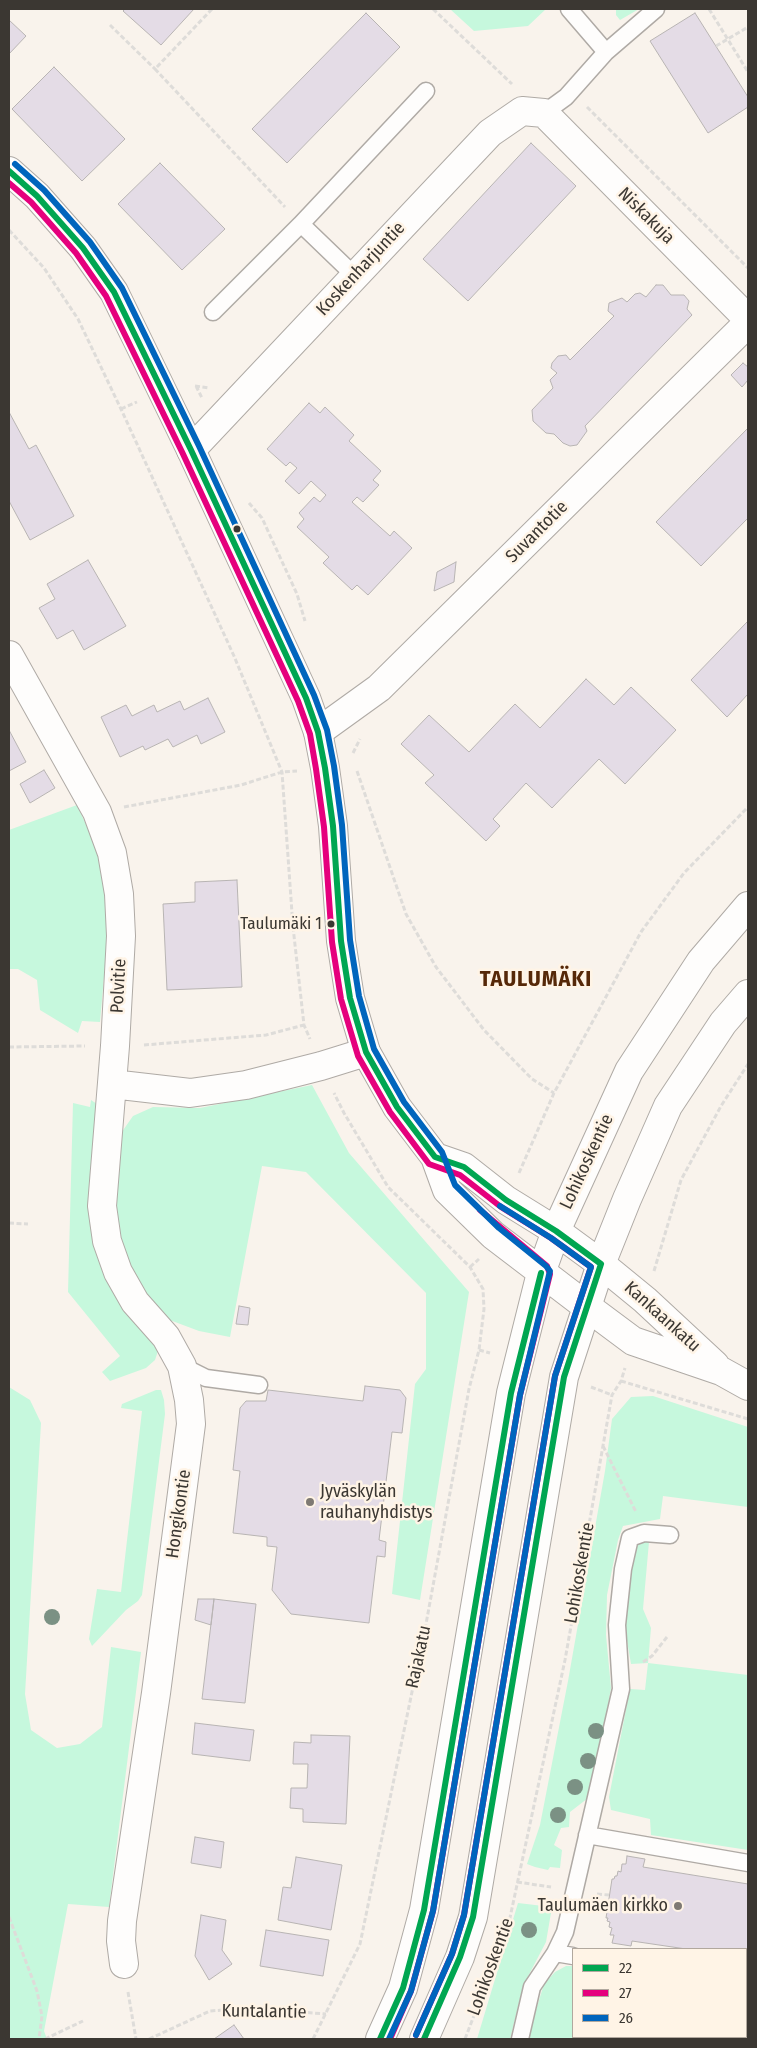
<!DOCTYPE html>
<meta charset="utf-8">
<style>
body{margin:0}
#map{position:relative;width:757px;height:2048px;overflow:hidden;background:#f9f3ec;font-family:"Fira Sans Condensed",sans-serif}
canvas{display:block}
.frame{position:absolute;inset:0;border:10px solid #3b3732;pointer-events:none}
.legend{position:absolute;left:572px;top:1948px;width:175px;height:90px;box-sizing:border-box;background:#fff4e6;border:1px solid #b1a89e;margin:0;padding:6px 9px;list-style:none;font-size:15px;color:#3b3732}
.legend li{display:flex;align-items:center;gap:10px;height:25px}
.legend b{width:25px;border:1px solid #b1a89e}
</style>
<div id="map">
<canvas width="757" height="2048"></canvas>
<div class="frame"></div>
<ul class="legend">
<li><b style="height:6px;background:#00a651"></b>22</li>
<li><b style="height:6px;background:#e5007d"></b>27</li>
<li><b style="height:6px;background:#0065bd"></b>26</li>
</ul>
</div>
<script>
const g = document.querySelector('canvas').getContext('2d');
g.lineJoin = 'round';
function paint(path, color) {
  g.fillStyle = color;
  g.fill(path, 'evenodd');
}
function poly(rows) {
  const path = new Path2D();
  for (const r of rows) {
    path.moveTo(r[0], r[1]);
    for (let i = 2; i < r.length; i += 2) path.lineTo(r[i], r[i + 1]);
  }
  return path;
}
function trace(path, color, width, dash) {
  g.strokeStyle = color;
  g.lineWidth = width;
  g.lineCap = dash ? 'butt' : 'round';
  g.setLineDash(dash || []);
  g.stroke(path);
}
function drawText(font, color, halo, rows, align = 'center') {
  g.font = font + ' "Fira Sans Condensed",sans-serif';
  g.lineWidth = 5;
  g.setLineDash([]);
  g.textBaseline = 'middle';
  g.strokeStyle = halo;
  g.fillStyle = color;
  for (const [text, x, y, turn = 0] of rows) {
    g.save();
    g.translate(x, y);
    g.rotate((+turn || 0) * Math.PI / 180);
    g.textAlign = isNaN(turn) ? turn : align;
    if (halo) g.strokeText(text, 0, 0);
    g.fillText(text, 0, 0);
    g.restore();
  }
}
const green = poly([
 [450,9,546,9,528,26,474,31],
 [616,9,639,9,620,20,616,15],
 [77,805,100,855,110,909,100,1022,82,1021,78,1033,40,1010,37,980,18,969,9,969,9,830],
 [312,1085,349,1153,469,1292,420,1600,392,1594,415,1384,426,1369,426,1293,306,1172,262,1166,230,1337,199,1331,159,1316,136,1279,121,1245,115,1224,116,1176,119,1136,133,1116,153,1107,200,1108],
 [91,1100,100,1106,96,1250,104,1274,159,1348,155,1360,146,1368,110,1381,102,1372,120,1356,68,1292,73,1103,90,1107],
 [9,1387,30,1400,41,1423,25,1694,31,1730,57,1748,80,1744,102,1727,111,1647,141,1652,109,1907,68,1904,44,2031,47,2039,9,2039],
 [156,1390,161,1390,164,1400,165,1414,142,1595,138,1601,126,1610,92,1646,89,1639,97,1589,121,1592,142,1411,121,1408,122,1404],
 [653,1396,748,1427,748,1507,663,1496,660,1519,623,1526,618,1540,607,1595,606,1635,611,1688,592,1795,570,1812,569,1827,561,1828,554,1845,562,1850,560,1868,550,1867,548,1870,535,1867,527,1864,540,1825,568,1681,605,1471,612,1419,631,1397],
 [638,1542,649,1542,643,1609,651,1628,648,1663,748,1675,748,1850,651,1835,650,1819,611,1810,609,1797,630,1689,645,1690,648,1663,631,1664,624,1623,632,1557],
 [518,1903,552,1907,546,1942,523,1986,510,2039,477,2039],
 [566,1966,573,1966,573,2037,746,2037,746,1995,748,1995,748,2039,527,2039,544,1984,555,1972]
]);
const building = poly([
 [125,9,194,9,161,45,123,11,125,9],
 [366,13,400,47,287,163,252,129,366,13],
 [695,13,748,97,748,107,708,133,650,41,695,13],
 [9,20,26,36,9,54,9,20],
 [54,67,125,139,82,181,12,109,54,67],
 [531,143,576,186,468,301,423,259,531,143],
 [160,163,225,229,182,270,118,204,160,163],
 [656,285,663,285,671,295,684,295,689,301,687,309,692,315,585,426,587,431,577,445,570,446,563,443,554,434,546,433,533,421,532,410,553,388,550,380,557,373,551,368,552,363,558,356,566,355,570,360,614,316,608,311,609,303,622,298,627,302,635,294,640,293,646,297,656,285],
 [743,363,748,367,748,380,742,387,731,375,743,363],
 [309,403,320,413,325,407,354,435,349,441,381,471,373,480,379,485,363,502,357,497,352,502,390,536,394,531,412,548,368,595,357,585,352,590,323,563,329,557,297,527,304,519,299,513,314,497,320,502,326,495,311,481,299,494,285,481,297,468,290,462,286,466,267,449,309,403],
 [9,412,29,449,36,445,74,516,30,540,9,501,9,412],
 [748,428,748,518,701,566,656,522,748,428],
 [88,560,126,626,84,650,73,630,57,639,39,608,55,599,47,584,88,560],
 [456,562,454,582,434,591,437,572,456,562],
 [748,621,748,694,727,717,691,680,748,621],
 [586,679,614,705,631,687,676,730,625,784,599,759,552,808,526,783,493,819,500,826,486,841,425,783,434,775,401,744,429,715,469,752,515,704,540,728,586,679],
 [208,698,225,732,201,744,197,735,173,747,168,739,145,750,143,746,120,757,101,717,126,705,132,716,154,705,157,712,180,701,184,710,208,698],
 [9,730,26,762,9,771,9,730],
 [44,770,55,788,30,803,20,784,44,770],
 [237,880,242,987,167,990,163,904,195,902,195,882,237,880],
 [239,1306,250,1308,248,1325,236,1324,239,1306],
 [365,1386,400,1390,406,1398,402,1433,392,1432,379,1540,386,1542,385,1557,377,1556,369,1623,291,1614,272,1590,277,1547,267,1546,267,1537,233,1533,240,1471,233,1470,240,1408,246,1401,266,1401,268,1390,363,1401,365,1386],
 [198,1599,214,1599,211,1625,195,1620,198,1599],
 [214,1599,256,1604,245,1703,202,1699,214,1599],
 [195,1723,254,1730,250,1761,192,1754,195,1723],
 [311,1735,350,1736,346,1824,303,1822,303,1809,290,1808,291,1788,307,1788,308,1764,293,1764,294,1742,311,1743,311,1735],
 [195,1837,224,1842,221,1868,191,1863,195,1837],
 [627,1856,645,1859,643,1867,748,1884,748,1959,746,1959,746,1949,686,1949,632,1941,631,1946,612,1943,614,1935,610,1935,612,1928,609,1927,610,1922,607,1921,608,1918,606,1918,612,1879,614,1879,615,1876,617,1876,618,1871,621,1872,622,1864,626,1864,627,1856],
 [296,1857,342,1865,331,1930,278,1920,283,1887,291,1888,296,1857],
 [201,1915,226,1920,222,1950,232,1964,209,1980,195,1956,201,1915],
 [266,1930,329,1940,323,1976,260,1966,266,1930],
 [234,2025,244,2039,214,2039,234,2025]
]);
const path = poly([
 [212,9,155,69,285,207],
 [433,9,512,84],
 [709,9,748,72],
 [110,25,155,69],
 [716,46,748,27],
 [587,107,748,268],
 [9,230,44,268,78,319,121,409,234,656,282,772,293,927,304,1025,310,1039],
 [195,386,209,388],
 [196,386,202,398],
 [121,409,137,402],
 [249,503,262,518,297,594,305,621],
 [353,753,360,739],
 [357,771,406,914,436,967,484,1030,532,1079,554,1093],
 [124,807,241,785,282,772,297,771],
 [144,1045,266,1035,304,1025],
 [9,1047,85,1046],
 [519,1173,554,1093,641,932,684,873,748,807],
 [9,1223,28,1224],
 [470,1267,479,1259],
 [654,1271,681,1180,721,1106,748,1064],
 [479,1350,490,1353],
 [621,1381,748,1419],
 [591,1387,612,1395],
 [603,1446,636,1512],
 [643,1662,652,1656,667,1637],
 [517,1882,551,1887],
 [597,1894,609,1895],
 [9,1917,37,1991,42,2016,39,2039],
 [128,1992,136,2039],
 [45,2039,83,2021],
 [149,2039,210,2011,249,2008,326,2014],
 [313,2039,360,1944,426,1624,469,1389,479,1350,484,1309,483,1289,470,1267,388,1187,344,1113,334,1093],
 [465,2039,508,1927,565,1660,612,1395,621,1381,625,1368]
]);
const lane = poly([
 [569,9,606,52],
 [544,113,566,97,606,52,656,9],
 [301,224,426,91],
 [213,312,301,224,355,276],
 [182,1366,206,1378,259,1385],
 [587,1835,748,1863],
 [555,1953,573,1956],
 [746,1986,748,1986],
 [520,2039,532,1987,555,1953,565,1932,621,1689,617,1625,623,1569,630,1538,644,1533,670,1535]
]);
const street = poly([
 [191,450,490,133,522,111,544,113,748,319],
 [9,655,97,812,112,853,119,894,121,936,115,1046,102,1206,107,1241,118,1272,135,1302,166,1337,182,1366,189,1400,191,1424,156,1693,122,1921,121,1941,124,1964],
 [318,732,379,688,748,323],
 [112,1084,190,1093,246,1085,321,1066,366,1052],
 [601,1264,645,1300,715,1365],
 [586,1306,633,1341,721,1371,748,1386]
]);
const secondary = poly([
 [9,171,37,196,83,248,114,292,191,450,306,698,318,732,325,768,333,826,341,941,350,998,366,1052,397,1107,435,1157,447,1190,493,1235,586,1306],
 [435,1157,464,1167,506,1200,556,1231,601,1264],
 [380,2039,403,1988,424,1910,511,1393,541,1273,556,1231,629,1071,701,961,748,906],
 [424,2039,460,1957,473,1917,564,1377,601,1264,627,1199,668,1106,723,1023,748,994]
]);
const bus1 = poly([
 [9,171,37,196,83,248,114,292,191,450,306,698,318,732,325,768,333,826,341,941,350,998,366,1052,397,1107,435,1157,464,1167,506,1200,556,1231,601,1264],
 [380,2039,403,1988,424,1910,511,1393,541,1273],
 [424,2039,460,1957,473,1917,564,1377,601,1264]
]);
const bus2 = poly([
 [9,183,31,202,76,253,106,296,183,454,298,701,310,734,316,769,324,827,332,942,341,999,358,1056,390,1112,429,1164,460,1175,501,1207,551,1238,591,1267,555,1376,464,1915,452,1954,416,2035],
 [390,2039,411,1991,433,1911,520,1395,550,1274,547,1266,480,1210]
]);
const bus3 = poly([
 [15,164,44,190,90,242,122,288,199,446,314,695,327,730,334,766,342,825,350,940,359,996,374,1049,404,1102,442,1152,455,1185,499,1228,546,1266,550,1271,520,1395,433,1911,411,1991,389,2039],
 [416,2035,452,1954,464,1915,555,1376,591,1267,551,1238,500,1206]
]);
const trees = [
 [52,1617],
 [596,1731],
 [588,1761],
 [575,1787],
 [558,1815],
 [529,1930]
];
const markers = [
 [237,529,4.5,"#3b3732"],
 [331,924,4.5,"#3b3732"],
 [310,1502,5,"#7e7973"],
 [678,1906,5,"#7e7973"]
];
const busNames = [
 ["Taulumäki 1",322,924]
];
const streetNames = [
 ["Niskakuja",646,216,45],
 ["Koskenharjuntie",361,269,-47],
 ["Suvantotie",537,532,-45],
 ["Polvitie",119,986,-87],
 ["Lohikoskentie",587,1162,-65],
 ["Kankaankatu",662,1317,42],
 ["Hongikontie",179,1514,-82],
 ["Lohikoskentie",580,1573,-80],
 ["Rajakatu",419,1657,-78],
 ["Lohikoskentie",491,1967,-70],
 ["Kuntalantie",264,2012,1]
];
const poiNames = [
 ["Jyväskylän",320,1492],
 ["rauhanyhdistys",320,1513],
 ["Taulumäen kirkko",668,1906,"right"]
];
const districtNames = [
 ["TAULUMÄKI",536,980]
];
paint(green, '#c6f8dd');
paint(building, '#e4dce6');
trace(building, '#b8b4b3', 1);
trace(lane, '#afaaa5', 19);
trace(street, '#afaaa5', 30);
trace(secondary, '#afaaa5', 30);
trace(path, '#dedcd9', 3, [5, 2.5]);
trace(lane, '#fefdfc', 16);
trace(street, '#fefdfc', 28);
trace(secondary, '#fefdfc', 28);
trace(bus1, '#00a651', 6);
trace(bus2, '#e5007d', 6);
trace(bus3, '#0065bd', 6);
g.fillStyle = '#7b9184';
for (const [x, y] of trees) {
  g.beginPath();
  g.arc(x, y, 8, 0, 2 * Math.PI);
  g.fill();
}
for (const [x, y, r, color] of markers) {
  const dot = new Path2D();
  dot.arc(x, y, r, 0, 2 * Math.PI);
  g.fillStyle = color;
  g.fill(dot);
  trace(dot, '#fff4e6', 2);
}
drawText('17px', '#3b3732', '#fff4e6', busNames, 'right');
drawText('18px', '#3b3732', '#fff4e6', streetNames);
drawText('18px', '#3b3732', '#fff4e6', poiNames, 'left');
g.letterSpacing = '1px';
drawText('bold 22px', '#562808', '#fff4e6', districtNames);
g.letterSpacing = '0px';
</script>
